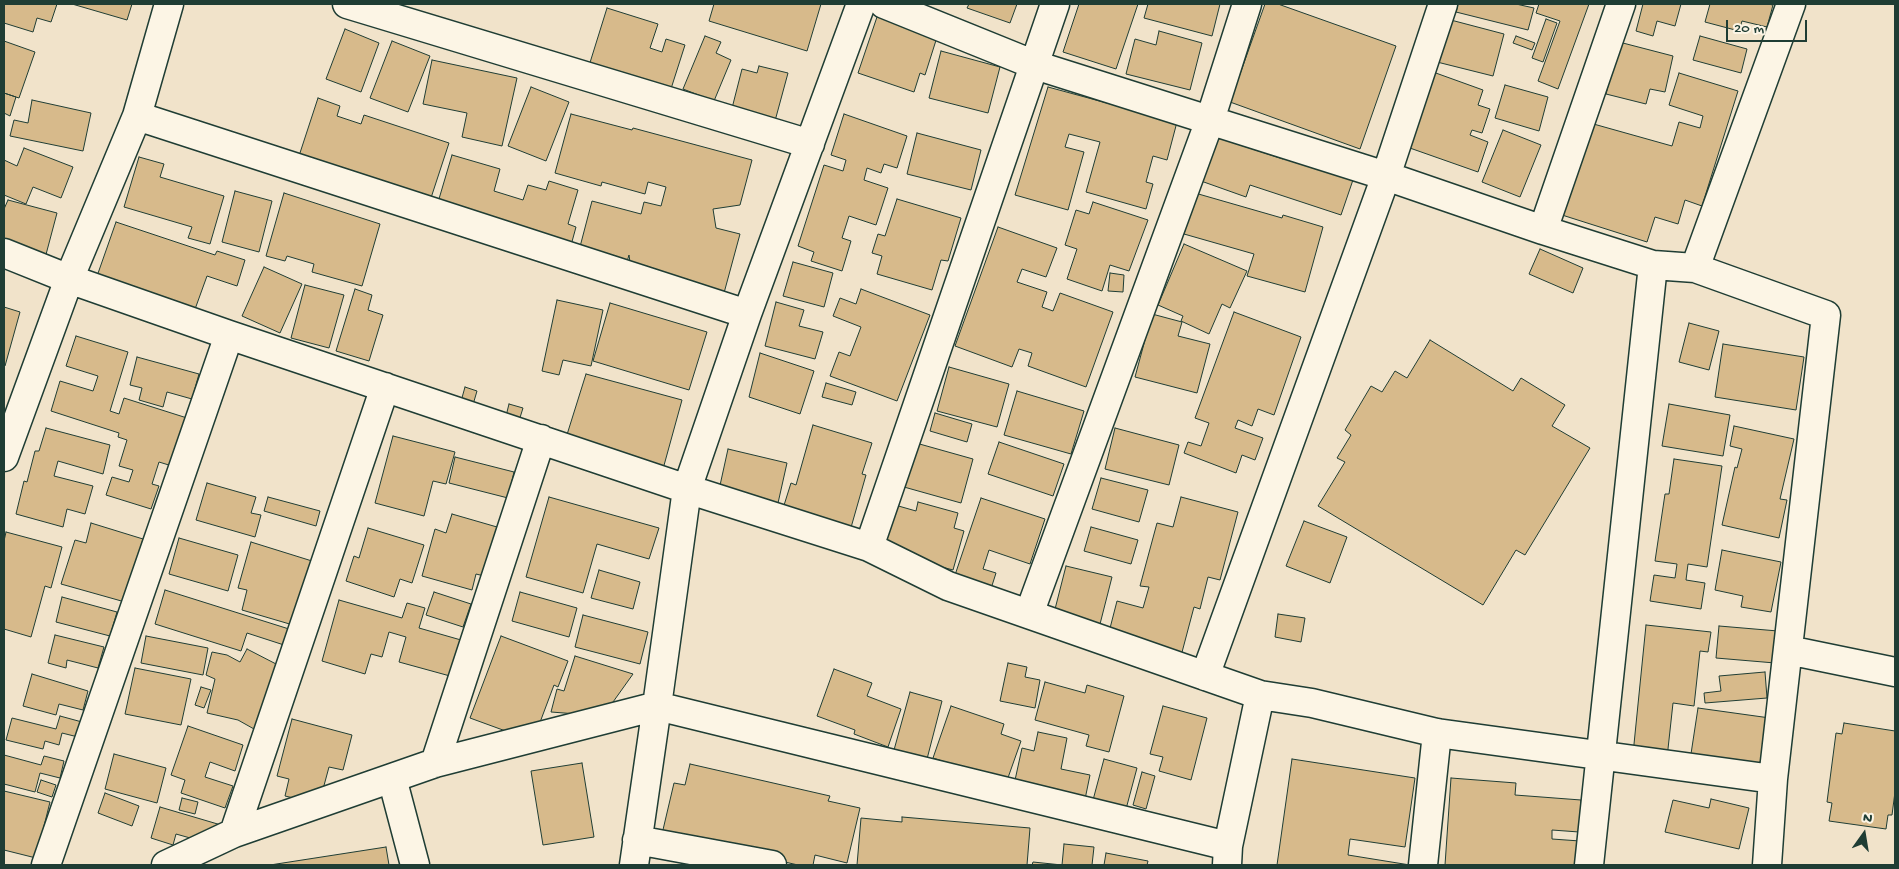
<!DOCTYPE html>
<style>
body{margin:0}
#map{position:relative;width:1899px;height:869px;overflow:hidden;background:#f1e3ca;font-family:"Gochi Hand",sans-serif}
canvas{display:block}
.frame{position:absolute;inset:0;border:5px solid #1f3d34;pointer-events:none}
.north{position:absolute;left:1839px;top:809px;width:50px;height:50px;-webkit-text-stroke:4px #fcf5e5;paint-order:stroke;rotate:13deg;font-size:14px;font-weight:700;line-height:20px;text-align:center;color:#1f3d34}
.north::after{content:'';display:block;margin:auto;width:18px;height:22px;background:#1f3d34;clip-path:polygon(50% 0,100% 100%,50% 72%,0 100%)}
.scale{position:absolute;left:1726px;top:20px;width:81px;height:22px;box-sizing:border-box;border:2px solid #1f3d34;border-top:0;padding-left:6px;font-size:15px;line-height:18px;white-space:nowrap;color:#1f3d34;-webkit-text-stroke:4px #fcf5e5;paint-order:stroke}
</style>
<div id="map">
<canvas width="1899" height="869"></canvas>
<div class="frame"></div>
<div class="north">N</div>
<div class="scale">20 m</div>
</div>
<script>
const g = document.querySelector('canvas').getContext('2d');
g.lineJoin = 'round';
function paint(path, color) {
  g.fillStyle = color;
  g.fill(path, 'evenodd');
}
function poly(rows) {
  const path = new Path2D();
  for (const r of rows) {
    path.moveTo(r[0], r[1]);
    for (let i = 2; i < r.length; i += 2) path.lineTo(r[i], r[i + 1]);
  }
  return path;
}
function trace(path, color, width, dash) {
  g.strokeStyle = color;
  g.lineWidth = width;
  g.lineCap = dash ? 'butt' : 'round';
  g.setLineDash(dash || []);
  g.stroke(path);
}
const building = poly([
 [4,4,57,4,51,22,37,18,33,32,4,23,4,4],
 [72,4,132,4,127,20,72,4],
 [714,4,821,4,807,51,709,21,714,4],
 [969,4,1017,4,1010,23,967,8,969,4],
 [1079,4,1138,4,1116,69,1063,52,1079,4],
 [1148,4,1220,4,1212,36,1144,18,1148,4],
 [1265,4,1278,4,1396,46,1360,149,1230,102,1265,4],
 [1458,4,1516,4,1534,8,1528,30,1456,12,1458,4],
 [1539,4,1589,4,1558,89,1538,81,1560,21,1536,13,1539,4],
 [1643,4,1681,4,1675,26,1657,21,1653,36,1636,31,1643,4],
 [1710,4,1768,4,1773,5,1767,27,1742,21,1739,31,1705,22,1710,4],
 [607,8,658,24,650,48,662,52,666,39,685,45,669,95,588,69,607,8],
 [878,14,938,34,925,75,920,73,914,92,858,73,878,14],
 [1447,19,1504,34,1493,76,1437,62,1447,19],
 [1546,19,1557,23,1543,62,1532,58,1546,19],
 [345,29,379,43,361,92,326,79,345,29],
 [1159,31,1202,43,1190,90,1126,74,1135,39,1156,45,1159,31],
 [705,36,721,42,716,53,731,60,714,101,683,89,705,36],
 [1516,36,1535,43,1532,50,1513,43,1516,36],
 [1700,36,1747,49,1741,73,1693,60,1700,36],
 [4,41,35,52,19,98,4,93,4,41],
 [392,41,430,56,408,112,370,98,392,41],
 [1619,42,1673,56,1665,92,1650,89,1646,104,1606,94,1619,42],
 [941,51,1000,67,988,113,929,98,941,51],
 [432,60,517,78,502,146,462,137,467,113,423,104,432,60],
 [759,66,788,73,772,132,729,120,742,69,757,73,759,66],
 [1433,72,1483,90,1478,105,1490,109,1482,133,1472,130,1470,135,1488,142,1478,172,1407,147,1433,72],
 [1679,73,1738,91,1702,206,1685,200,1678,224,1655,217,1647,242,1562,215,1590,123,1672,146,1679,122,1700,128,1703,116,1669,105,1679,73],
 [1505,85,1548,97,1539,131,1495,118,1505,85],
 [531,87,569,102,546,161,508,146,531,87],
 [1048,87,1177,122,1167,160,1153,156,1146,182,1153,184,1146,209,1086,192,1100,142,1069,134,1065,147,1084,152,1068,210,1015,195,1048,87],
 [4,93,16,97,10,116,4,113,4,93],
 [318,98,340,106,337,116,361,124,364,115,449,143,428,207,297,162,318,98],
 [32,100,91,113,83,151,10,136,14,120,28,123,32,100],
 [571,114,632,130,633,128,752,160,740,205,713,209,716,228,740,234,724,293,632,277,629,255,623,275,576,262,592,201,641,214,644,202,661,206,666,187,648,182,645,194,602,182,601,186,555,173,571,114],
 [844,114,907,136,897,168,884,164,881,173,867,168,864,180,888,188,876,225,849,216,842,238,851,241,842,271,811,261,814,252,798,246,824,165,843,171,846,160,831,155,844,114],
 [1503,130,1541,145,1520,197,1482,182,1503,130],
 [917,133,981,150,971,190,907,174,917,133],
 [1216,137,1283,159,1286,151,1355,174,1341,215,1250,185,1246,197,1201,181,1216,137],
 [24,148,73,167,61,198,33,187,26,204,4,195,4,160,17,166,24,148],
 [452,155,500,169,494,191,523,200,528,185,546,190,549,181,578,190,568,224,576,227,570,249,436,209,452,155],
 [139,157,164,164,160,177,224,196,210,244,188,238,192,227,124,207,139,157],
 [235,191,272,201,259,252,222,242,235,191],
 [284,193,380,224,362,286,312,272,314,264,287,256,285,261,266,256,284,193],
 [1195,193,1282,218,1283,215,1323,227,1305,292,1247,276,1254,254,1184,234,1195,193],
 [897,199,961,218,948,261,941,260,932,290,877,274,882,256,872,253,878,234,885,236,897,199],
 [8,200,57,213,44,262,4,247,4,209,8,200],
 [1093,202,1148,220,1129,271,1110,265,1102,291,1067,279,1077,249,1065,245,1076,210,1089,214,1093,202],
 [116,222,215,255,217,251,245,260,237,286,207,276,194,312,96,279,116,222],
 [998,227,1057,248,1046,277,1022,269,1017,282,1047,292,1042,307,1053,311,1060,293,1113,312,1086,387,1028,366,1032,353,1019,349,1012,367,955,346,998,227],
 [1184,244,1247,271,1230,308,1222,304,1209,334,1181,321,1183,316,1158,305,1184,244],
 [1540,249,1583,268,1573,293,1529,274,1540,249],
 [793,262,833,273,824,307,783,296,793,262],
 [264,267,302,284,280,333,242,316,264,267],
 [1110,273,1124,275,1123,292,1108,291,1110,273],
 [305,285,344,295,329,348,291,338,305,285],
 [355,289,372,295,368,310,383,315,369,361,336,351,355,289],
 [861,289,930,315,897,401,830,376,839,352,850,356,861,327,833,316,840,298,856,304,861,289],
 [557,300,603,310,591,366,563,360,559,375,542,371,557,300],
 [776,302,804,310,799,326,823,332,815,359,765,346,776,302],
 [610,303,707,332,689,390,593,361,610,303],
 [4,307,20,312,5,366,4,366,4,307],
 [1234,312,1301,337,1274,415,1258,409,1252,426,1238,420,1235,428,1263,438,1255,460,1242,455,1236,473,1184,453,1188,442,1201,446,1209,423,1195,418,1234,312],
 [1152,314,1182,322,1178,336,1210,344,1197,393,1135,377,1152,314],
 [1689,323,1719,331,1709,370,1679,362,1689,323],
 [76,336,128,352,110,411,119,414,124,398,187,418,172,466,159,462,152,484,159,486,151,509,106,495,112,477,129,482,133,470,119,466,127,440,118,437,119,433,51,411,60,381,93,391,98,376,66,366,76,336],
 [1430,340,1513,391,1521,378,1565,405,1552,426,1590,448,1525,555,1516,550,1483,605,1318,506,1345,462,1337,458,1351,435,1345,430,1371,386,1382,392,1395,371,1407,378,1430,340],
 [1723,344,1804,357,1796,410,1715,397,1723,344],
 [760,353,814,371,800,414,749,397,760,353],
 [137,357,199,374,192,399,167,392,163,407,139,400,142,388,130,385,137,357],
 [949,367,1009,384,997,427,937,411,949,367],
 [586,374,682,400,663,469,565,441,586,374],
 [826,383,856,392,852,405,822,397,826,383],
 [465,387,477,391,472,408,460,405,465,387],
 [1017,391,1084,411,1071,454,1004,435,1017,391],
 [509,404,523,408,518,424,505,420,509,404],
 [1669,404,1730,415,1723,456,1662,446,1669,404],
 [935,413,972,424,967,442,930,431,935,413],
 [813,425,872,443,862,474,866,475,848,538,780,518,791,483,796,485,813,425],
 [1734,426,1794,439,1780,499,1787,500,1779,538,1722,525,1735,467,1737,468,1742,449,1730,446,1734,426],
 [46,428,110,445,103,474,58,461,54,476,93,486,85,514,67,509,63,527,16,514,24,481,27,482,35,451,39,451,46,428],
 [1115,428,1179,445,1169,485,1105,469,1115,428],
 [393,436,455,452,446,484,433,481,424,516,375,503,393,436],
 [999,442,1064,464,1053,496,988,474,999,442],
 [916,443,973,459,961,503,904,487,916,443],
 [728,449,787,463,776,512,717,499,728,449],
 [455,457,514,472,508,498,449,483,455,457],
 [1674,459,1722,466,1707,567,1688,564,1686,580,1705,583,1701,609,1650,601,1654,575,1675,578,1677,564,1655,561,1665,494,1669,494,1674,459],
 [1101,478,1148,490,1139,522,1092,509,1101,478],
 [207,483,256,497,251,513,261,515,255,537,196,520,207,483],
 [268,497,320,511,316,526,264,511,268,497],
 [549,497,659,528,649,559,597,544,583,593,526,577,549,497],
 [1181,497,1238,512,1220,580,1208,577,1200,609,1194,607,1181,656,1108,636,1117,601,1143,608,1149,587,1140,586,1157,523,1173,527,1181,497],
 [981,498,1045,519,1030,564,989,550,983,569,996,573,989,595,955,575,981,498],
 [918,502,958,513,954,528,964,531,953,570,883,551,895,505,916,511,918,502],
 [452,514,497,527,490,551,495,553,488,577,476,574,472,590,422,576,435,529,446,533,452,514],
 [1304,521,1347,537,1330,583,1286,566,1304,521],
 [91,523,143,539,125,602,61,584,75,540,86,543,91,523],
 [1091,527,1138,540,1131,564,1084,551,1091,527],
 [368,528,424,545,412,583,400,579,394,597,346,581,354,556,359,558,368,528],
 [6,532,62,547,51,588,45,586,31,637,4,629,4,541,6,532],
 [179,538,238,555,228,591,169,574,179,538],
 [251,542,312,561,293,625,242,610,247,590,238,588,251,542],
 [1722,550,1781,562,1771,612,1741,607,1743,596,1715,590,1722,550],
 [1066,566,1112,577,1099,628,1053,617,1066,566],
 [599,570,640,582,633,609,591,598,599,570],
 [165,590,289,629,284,645,247,633,241,651,155,624,165,590],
 [434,592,471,604,463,627,426,615,434,592],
 [520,592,577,608,569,637,512,621,520,592],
 [62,597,117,612,110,636,56,622,62,597],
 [339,600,402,618,407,603,425,608,419,628,461,640,450,676,399,662,406,637,389,632,382,657,371,654,365,674,322,661,339,600],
 [1278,614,1305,618,1301,642,1275,637,1278,614],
 [583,615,648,632,640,664,575,647,583,615],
 [1646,625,1711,632,1708,652,1700,651,1694,706,1673,703,1667,758,1633,754,1646,625],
 [1719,626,1778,631,1775,663,1716,658,1719,626],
 [55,635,104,647,98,668,67,660,66,668,48,663,55,635],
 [146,636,208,648,203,675,141,663,146,636],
 [501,636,568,661,558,687,554,685,533,741,470,718,501,636],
 [247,649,278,665,269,701,254,729,238,720,207,713,215,679,206,675,212,652,227,655,240,662,247,649],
 [575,656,633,674,603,716,551,712,557,689,564,691,575,656],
 [1008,663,1027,667,1025,677,1040,680,1035,708,1000,701,1008,663],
 [135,668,191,679,181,725,125,714,135,668],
 [834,669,872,683,867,696,901,709,888,747,854,734,855,730,817,716,834,669],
 [1765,672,1767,698,1705,703,1704,693,1721,691,1719,676,1765,672],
 [32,674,88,691,83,710,59,704,56,715,23,706,32,674],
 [1045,682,1085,693,1087,685,1124,696,1109,752,1086,746,1089,735,1035,720,1045,682],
 [201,687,211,690,204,708,195,705,201,687],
 [910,692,942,701,927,759,894,750,910,692],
 [951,706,1004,724,1001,734,1021,741,1004,789,970,770,933,758,951,706],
 [1163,706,1207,718,1191,780,1159,771,1163,757,1150,754,1163,706],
 [1698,708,1770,718,1762,777,1689,767,1698,708],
 [60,716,82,722,78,737,62,733,59,745,45,741,43,749,6,740,12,718,56,729,60,716],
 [292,719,352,735,343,770,329,767,319,804,285,796,289,779,277,776,292,719],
 [1844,723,1895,731,1895,792,1892,815,1888,815,1886,829,1829,821,1832,803,1827,802,1836,733,1842,734,1844,723],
 [188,726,243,745,235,771,210,762,205,777,233,786,225,808,181,793,185,780,171,775,188,726],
 [1038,732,1067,738,1061,769,1090,775,1083,809,1012,794,1022,748,1034,751,1038,732],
 [114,754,166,768,157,803,105,789,114,754],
 [4,755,41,765,44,756,64,761,60,778,40,773,35,792,4,784,4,755],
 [1104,759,1137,768,1122,824,1089,815,1104,759],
 [1292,759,1415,778,1405,847,1350,839,1348,855,1410,865,1277,865,1292,759],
 [582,763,594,837,543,845,531,771,582,763],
 [690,764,830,796,828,801,860,808,847,863,815,855,813,865,798,865,662,834,674,783,685,785,690,764],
 [1142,772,1155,776,1146,809,1133,805,1142,772],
 [1451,778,1516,783,1515,795,1581,800,1579,832,1552,830,1552,839,1580,841,1578,865,1445,865,1451,778],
 [41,780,56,785,52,797,37,792,41,780],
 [4,791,50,802,36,858,4,850,4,791],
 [105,793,139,806,132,826,98,813,105,793],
 [182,798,198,802,195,814,179,810,182,798],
 [1711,799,1749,808,1739,849,1665,832,1673,800,1709,808,1711,799],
 [160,807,221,825,215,845,176,834,173,845,151,838,160,807],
 [902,817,1030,828,1027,865,857,865,861,818,902,822,902,817],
 [1064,844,1094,847,1092,865,1032,865,1033,862,1062,865,1064,844],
 [386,847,389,865,270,865,386,847],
 [1106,853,1148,861,1147,865,1104,865,1106,853]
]);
const street = poly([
 [347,4,810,144],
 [884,4,1035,65,1386,176,1543,230,1653,265,1695,268],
 [137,116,747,314],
 [1543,230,1621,4],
 [4,253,69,279,229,335,687,489,869,547,948,586,1260,695,1312,703,1437,733,1773,779],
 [4,457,69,279,137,116,169,4],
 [869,547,1055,4],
 [1029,614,1210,120,1247,4],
 [1788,650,1895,672],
 [1205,676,1386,176,1443,4],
 [435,763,541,439],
 [392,778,415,865],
 [234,833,385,387],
 [637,840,772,865],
 [46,865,229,335],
 [166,865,234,833,435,763,657,706,687,489,747,314,861,4],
 [634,865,657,706,1228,846],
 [1227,865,1228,846,1260,695],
 [1423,865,1437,733],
 [1589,865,1653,265],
 [1767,865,1773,779,1826,315,1695,268,1791,4]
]);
paint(building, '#d7ba8b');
trace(building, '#1f3d34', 1);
trace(street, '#1f3d34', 31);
trace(street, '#fcf5e5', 28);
</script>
